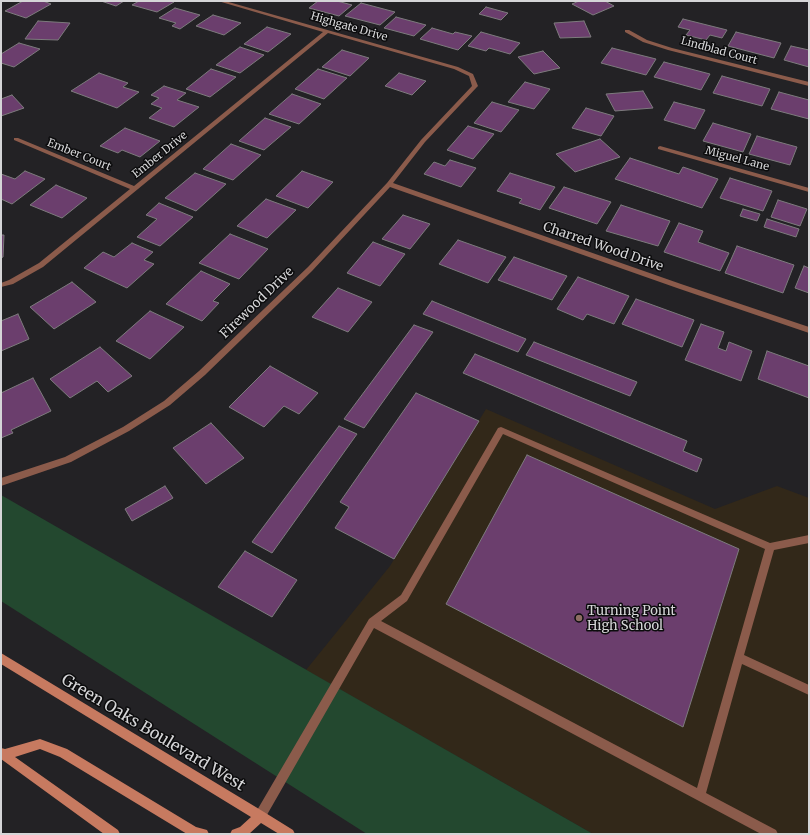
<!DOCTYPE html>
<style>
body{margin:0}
#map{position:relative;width:810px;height:835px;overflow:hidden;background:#232225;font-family:Merriweather,serif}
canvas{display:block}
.frame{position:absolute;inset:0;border:2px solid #d5d5d7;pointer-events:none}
</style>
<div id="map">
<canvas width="810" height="835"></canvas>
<div class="frame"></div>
</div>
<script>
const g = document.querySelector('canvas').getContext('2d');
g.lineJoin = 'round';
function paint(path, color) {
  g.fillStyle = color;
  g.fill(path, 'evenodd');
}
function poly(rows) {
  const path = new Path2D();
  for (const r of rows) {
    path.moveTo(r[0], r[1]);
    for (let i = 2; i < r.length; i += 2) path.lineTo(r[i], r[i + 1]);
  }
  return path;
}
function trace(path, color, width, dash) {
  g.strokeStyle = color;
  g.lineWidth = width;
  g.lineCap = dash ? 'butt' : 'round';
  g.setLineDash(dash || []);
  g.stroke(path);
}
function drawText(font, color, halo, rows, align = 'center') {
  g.font = font + ' Merriweather,serif';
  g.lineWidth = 3;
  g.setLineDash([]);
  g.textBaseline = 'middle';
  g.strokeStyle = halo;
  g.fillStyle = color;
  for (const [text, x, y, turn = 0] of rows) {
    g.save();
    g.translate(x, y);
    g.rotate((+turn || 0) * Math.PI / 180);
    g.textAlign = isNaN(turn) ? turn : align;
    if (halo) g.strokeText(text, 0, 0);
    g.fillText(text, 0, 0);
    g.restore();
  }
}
const education = poly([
 [486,409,715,509,777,486,809,498,809,834,593,834,306,670,390,566]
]);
const green = poly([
 [1,495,593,834,367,834,1,601]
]);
const building = poly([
 [23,1,43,1,51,4,26,18,5,11,23,1],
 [101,1,124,1,116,6,101,1],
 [139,1,171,1,174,2,157,12,132,5,139,1],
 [318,1,337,1,352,5,339,16,309,8,318,1],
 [579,1,605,1,614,6,593,15,572,4,579,1],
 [361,3,395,12,380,25,345,16,361,3],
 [486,7,508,13,501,20,479,14,486,7],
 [175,8,200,15,180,29,172,26,176,23,159,18,175,8],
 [213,15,241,23,224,35,196,26,213,15],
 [396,17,426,25,414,36,384,28,396,17],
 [683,19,727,30,722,38,710,35,706,40,686,35,690,30,678,27,683,19],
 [38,21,70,23,58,40,25,39,38,21],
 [584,21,591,37,560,38,554,23,584,21],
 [267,27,291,34,268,52,244,44,267,27],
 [432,28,453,34,455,32,472,36,458,50,420,39,432,28],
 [481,32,520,43,510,54,489,48,486,51,468,46,481,32],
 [736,32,781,43,774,58,728,46,736,32],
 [19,43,40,49,14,67,1,63,1,54,19,43],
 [791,46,809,50,809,67,784,60,791,46],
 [240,47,264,55,240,73,216,65,240,47],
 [612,48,656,59,646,75,601,63,612,48],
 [342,50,369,58,350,76,322,67,342,50],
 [543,51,560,68,534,74,518,57,543,51],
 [664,62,710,74,701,90,654,77,664,62],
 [211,69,236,77,210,97,186,89,211,69],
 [318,69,347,78,324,99,295,89,318,69],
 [99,73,128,83,123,87,139,92,117,108,71,91,99,73],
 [399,73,426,81,412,95,385,86,399,73],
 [722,76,770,89,762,106,713,93,722,76],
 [525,82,550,89,534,109,508,102,525,82],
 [164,86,186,93,177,100,199,107,174,127,149,118,162,108,151,104,159,98,151,95,164,86],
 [643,91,653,108,615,111,606,94,643,91],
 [779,92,809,100,809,119,771,109,779,92],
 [292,94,321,104,299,124,269,114,292,94],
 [12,95,24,108,1,116,1,99,12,95],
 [492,102,519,110,501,132,474,123,492,102],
 [674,102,705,110,695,129,664,120,674,102],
 [586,108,614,116,601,136,572,128,586,108],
 [265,118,291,127,264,150,239,141,265,118],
 [713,123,751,134,743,152,703,141,713,123],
 [468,126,494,134,473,159,447,150,468,126],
 [125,128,160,141,140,157,122,150,118,153,100,146,125,128],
 [757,136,797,147,790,165,749,154,757,136],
 [600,139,620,157,575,172,556,154,600,139],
 [231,144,261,155,233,180,203,169,231,144],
 [630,158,679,174,683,167,718,179,702,208,615,179,630,158],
 [450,160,476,168,461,187,424,174,434,162,445,166,450,160],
 [25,171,45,179,12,204,1,199,1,174,15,179,25,171],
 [302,171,333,182,308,208,276,196,302,171],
 [195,173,226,184,196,211,165,198,195,173],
 [510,173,555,187,540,210,519,203,522,199,497,191,510,173],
 [730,178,772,191,763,211,720,198,730,178],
 [56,185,87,198,62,218,30,205,56,185],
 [564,187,611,202,597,224,549,208,564,187],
 [266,199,296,210,267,238,237,226,266,199],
 [778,200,807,209,800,226,771,217,778,200],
 [159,203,193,217,160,246,137,237,157,219,146,215,159,203],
 [621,205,670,221,658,246,606,231,621,205],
 [743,209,760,214,757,221,740,216,743,209],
 [403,215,430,224,410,249,382,239,403,215],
 [767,219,799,229,796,237,764,227,767,219],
 [679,223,703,231,698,242,729,253,720,271,664,252,679,223],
 [230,234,268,249,239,279,199,263,230,234],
 [1,235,4,235,3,257,1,258,1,235],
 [458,240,506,257,488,283,439,264,458,240],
 [373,242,405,254,380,286,347,273,373,242],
 [132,243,153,252,144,260,154,264,127,288,84,268,103,252,114,257,132,243],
 [737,246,794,265,783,293,725,273,737,246],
 [514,257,567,276,552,300,498,280,514,257],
 [804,266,809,268,809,293,795,288,804,266],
 [201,271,230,284,213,301,219,303,202,321,166,304,201,271],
 [578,277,629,296,614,324,587,314,583,320,557,309,578,277],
 [72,282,96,302,54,329,30,307,72,282],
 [338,288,372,302,348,332,312,317,338,288],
 [636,299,694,320,682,347,622,324,636,299],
 [432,301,526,339,518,352,423,314,432,301],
 [150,311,184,327,150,359,116,341,150,311],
 [18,314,29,339,1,351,1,321,18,314],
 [701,324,724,332,718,348,726,351,729,342,752,351,741,381,685,360,701,324],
 [414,325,433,332,364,428,344,419,414,325],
 [534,342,637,382,630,396,526,355,534,342],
 [100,347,132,376,108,392,97,381,70,398,50,379,100,347],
 [767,351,809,366,809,398,758,379,767,351],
 [475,354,687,441,683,451,702,459,697,472,463,373,475,354],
 [270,366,318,393,299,414,284,406,264,427,229,407,270,366],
 [33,378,51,411,11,430,13,433,1,438,1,393,33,378],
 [416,393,479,421,394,559,335,528,349,507,340,502,416,393],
 [211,423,244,458,206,484,173,448,211,423],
 [339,426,357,434,272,553,252,542,339,426],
 [527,455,739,549,683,727,446,604,527,455],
 [165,486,173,498,132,521,125,509,165,486],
 [245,551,297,580,272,617,218,587,245,551]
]);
const lane = poly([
 [501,427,770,543,809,535,809,543,774,550,744,655,809,685,809,695,742,664,706,793,776,830,778,834,761,834,374,628,264,820,260,822,256,820,254,816,256,812,369,619,401,595,498,428,501,427],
 [503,434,765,549,697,788,381,621,407,601,503,434]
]);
const street = poly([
 [218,1,225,1,458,67,473,74,478,86,477,87,425,142,393,183,681,284,809,327,809,333,677,288,390,187,312,271,205,375,170,405,129,431,71,462,1,486,1,478,65,457,123,427,164,401,199,371,308,267,387,183,421,140,472,86,469,76,454,69,328,33,43,267,13,284,1,287,1,283,9,280,39,263,130,189,14,140,14,138,18,138,134,186,323,32,218,1],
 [625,30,629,30,647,40,672,48,809,82,809,86,668,50,643,42,625,32,625,30],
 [660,146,809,188,809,192,658,149,658,147,660,146]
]);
const secondary = poly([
 [1,653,264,812,293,830,295,834,279,834,261,823,249,834,230,834,232,830,240,827,251,817,1,664,1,653],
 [40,739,67,749,196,827,207,830,209,834,187,834,60,757,40,749,15,757,118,830,120,834,104,834,1,759,1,748,5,749,40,739]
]);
const markers = [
 [579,618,4,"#8d6e63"]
];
const farStreetnames = [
 ["Highgate Drive",349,27,16],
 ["Lindblad Court",719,51,15],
 ["Ember Court",79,155,22],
 ["Ember Drive",160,155,-39],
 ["Miguel Lane",737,159,15]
];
const streetNames = [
 ["Charred Wood Drive",603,247,19],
 ["Firewood Drive",257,303,-44]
];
const poiNames = [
 ["Turning Point",587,611],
 ["High School",587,626]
];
const nearStreetnames = [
 ["Green Oaks Boulevard West",153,733,31]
];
paint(education, '#322819');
paint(green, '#23482f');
paint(building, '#6b3e6d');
trace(building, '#7d7b7d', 1);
paint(lane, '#8b5b4b');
paint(street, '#8b5b4b');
paint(secondary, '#c77a60');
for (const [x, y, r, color] of markers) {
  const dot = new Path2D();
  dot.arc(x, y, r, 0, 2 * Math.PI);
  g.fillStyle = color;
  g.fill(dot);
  trace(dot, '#0c0c0d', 1.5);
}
drawText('11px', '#d5d5d7', '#0c0c0d', farStreetnames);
drawText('13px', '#d5d5d7', '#0c0c0d', streetNames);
drawText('13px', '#d5d5d7', '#0c0c0d', poiNames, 'left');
drawText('16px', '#d5d5d7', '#0c0c0d', nearStreetnames);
</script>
